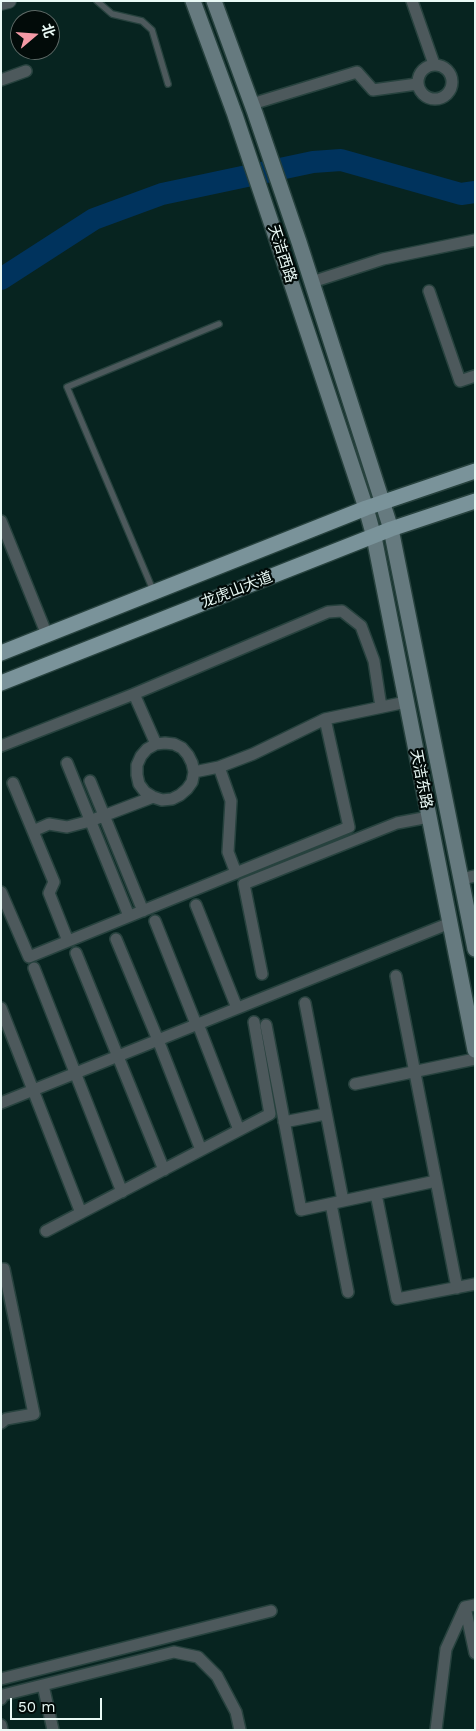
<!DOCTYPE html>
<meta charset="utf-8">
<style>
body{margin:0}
#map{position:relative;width:476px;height:1731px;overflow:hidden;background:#072420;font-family:"Work Sans","Noto Sans SC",sans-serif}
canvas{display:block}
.frame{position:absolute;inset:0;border:2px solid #e9f9f5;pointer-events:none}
.north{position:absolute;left:10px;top:10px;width:50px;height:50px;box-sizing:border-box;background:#020b09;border:1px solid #5e6a67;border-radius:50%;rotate:72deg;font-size:14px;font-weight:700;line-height:20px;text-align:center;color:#e9f9f5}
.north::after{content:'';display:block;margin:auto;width:18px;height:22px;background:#f49aa6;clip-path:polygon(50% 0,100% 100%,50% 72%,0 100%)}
.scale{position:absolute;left:10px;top:1698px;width:92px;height:22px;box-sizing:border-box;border:2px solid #e9f9f5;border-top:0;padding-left:6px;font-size:15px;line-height:18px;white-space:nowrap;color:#e9f9f5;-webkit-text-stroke:4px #020b09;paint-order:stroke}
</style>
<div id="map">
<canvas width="476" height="1731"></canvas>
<div class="frame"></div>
<div class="north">北</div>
<div class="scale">50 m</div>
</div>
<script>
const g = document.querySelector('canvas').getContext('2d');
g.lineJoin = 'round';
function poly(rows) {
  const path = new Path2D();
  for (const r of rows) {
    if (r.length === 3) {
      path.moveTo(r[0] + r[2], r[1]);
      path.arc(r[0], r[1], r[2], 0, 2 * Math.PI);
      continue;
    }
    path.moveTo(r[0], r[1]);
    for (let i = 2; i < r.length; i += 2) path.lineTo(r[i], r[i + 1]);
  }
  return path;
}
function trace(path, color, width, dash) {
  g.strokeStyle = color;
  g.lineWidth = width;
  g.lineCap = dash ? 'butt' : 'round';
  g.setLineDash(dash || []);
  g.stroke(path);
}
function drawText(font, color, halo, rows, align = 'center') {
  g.font = font + ' "Work Sans","Noto Sans SC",sans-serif';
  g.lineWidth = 4.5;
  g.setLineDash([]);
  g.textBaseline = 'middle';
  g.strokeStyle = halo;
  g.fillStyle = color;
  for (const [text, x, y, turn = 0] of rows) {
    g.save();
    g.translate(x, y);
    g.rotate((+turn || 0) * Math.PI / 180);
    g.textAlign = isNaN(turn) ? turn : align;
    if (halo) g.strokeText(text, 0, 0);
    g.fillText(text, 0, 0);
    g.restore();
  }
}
const river = poly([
 [1,279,94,219,162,194,313,162,341,160,461,194,475,192]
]);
const service = poly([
 [97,1,112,14,142,21,152,30,168,84],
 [153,590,67,387,219,324]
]);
const minor = poly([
 [412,1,434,64],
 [435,82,17],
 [1,80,26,71],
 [252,104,357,72,373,90,417,84],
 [312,282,383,259,475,240],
 [429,291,460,381,475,376],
 [1,521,47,635],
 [134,694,156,744],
 [1,746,134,694,328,612,342,611,361,626,374,661,381,707],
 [67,763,129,916],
 [219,767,253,754,325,719,406,702],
 [194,772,219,767,231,801,228,852,236,873],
 [90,781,143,911],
 [13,783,54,882,49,893,68,941],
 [33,831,49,824,67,827,90,821,153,797,162,800,172,799,180,795,187,789,192,782,194,772,192,763,188,755,182,748,174,744,165,743,156,744,147,749,141,756,137,765,137,775,139,784,145,792,153,797],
 [461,879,475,876],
 [1,892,29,957,349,827,325,719],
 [196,905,237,1008],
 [155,921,196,1024],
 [116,939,158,1040,201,1150],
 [76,953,164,1170],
 [34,968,122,1192],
 [262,974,244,884,397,823,429,817],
 [396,976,457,1288],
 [305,1003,343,1201],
 [1,1008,81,1213],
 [198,1024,239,1130],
 [266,1025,301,1210,436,1181],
 [355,1084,475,1059],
 [1,1103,450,923],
 [284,1122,325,1114],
 [376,1194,397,1299,475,1284],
 [331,1204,348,1292],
 [46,1231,270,1114,254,1022],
 [1,1269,4,1269,34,1414,6,1419,1,1423],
 [465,1607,475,1653],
 [1,1679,271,1611],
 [43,1685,53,1730],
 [1,1699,3,1695,174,1652,198,1657,217,1676,236,1712,240,1730],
 [1,1725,2,1730],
 [436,1730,446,1649,465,1607,475,1605]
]);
const tertiary = poly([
 [1,3,9,1]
]);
const secondary = poly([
 [193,1,235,115,276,237,366,508,374,537,475,1050],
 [214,1,255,113,299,242,391,529,475,949]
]);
const primary = poly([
 [1,653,366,508,475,471],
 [1,683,391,529,475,501]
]);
const streetNames = [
 ["天洁西路",282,254,72],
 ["龙虎山大道",237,590,-21],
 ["天洁东路",421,779,79]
];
trace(river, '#00335d', 22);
trace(service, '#27423e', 8);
trace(minor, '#27423e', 14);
trace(tertiary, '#27423e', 16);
trace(secondary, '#27423e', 18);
trace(primary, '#27423e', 18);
trace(service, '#4d595c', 5.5);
trace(minor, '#4d595c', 11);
trace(tertiary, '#4d595c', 14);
trace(secondary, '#667a7f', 15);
trace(primary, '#7a939a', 15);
drawText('15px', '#e9f9f5', '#020b09', streetNames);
</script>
